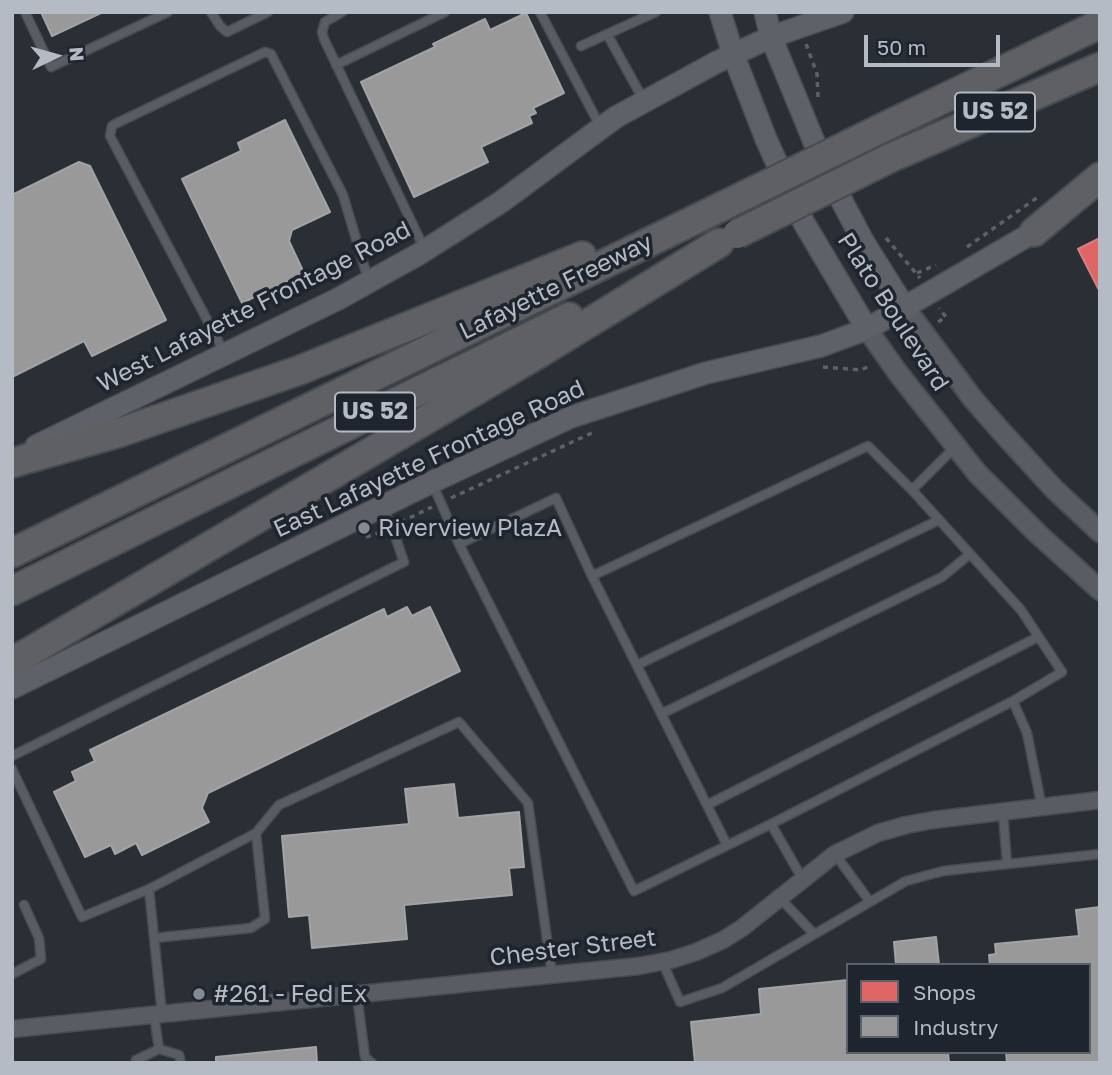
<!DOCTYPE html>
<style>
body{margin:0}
#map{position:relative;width:1112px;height:1075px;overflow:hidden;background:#2a2f35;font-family:"Golos Text",sans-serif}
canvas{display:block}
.frame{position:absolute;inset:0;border:14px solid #b4bbc5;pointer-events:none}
.legend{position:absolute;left:846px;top:963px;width:245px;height:91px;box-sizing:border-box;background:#1e252e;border:2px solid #5a616a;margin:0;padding:9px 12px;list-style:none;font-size:21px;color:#b4bbc5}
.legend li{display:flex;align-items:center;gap:14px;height:35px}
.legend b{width:35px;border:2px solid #5a616a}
.north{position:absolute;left:21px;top:21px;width:70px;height:70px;-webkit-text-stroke:5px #1e252e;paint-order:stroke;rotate:85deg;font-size:19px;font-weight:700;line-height:28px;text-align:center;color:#b4bbc5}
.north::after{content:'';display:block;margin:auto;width:24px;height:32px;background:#b4bbc5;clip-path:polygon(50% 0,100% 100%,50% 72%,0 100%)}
.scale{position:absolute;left:864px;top:35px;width:136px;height:32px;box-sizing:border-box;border:4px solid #b4bbc5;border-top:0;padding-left:9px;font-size:21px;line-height:24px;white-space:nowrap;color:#b4bbc5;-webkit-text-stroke:5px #1e252e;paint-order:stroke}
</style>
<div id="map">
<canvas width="1112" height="1075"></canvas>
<div class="frame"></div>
<ul class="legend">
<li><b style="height:19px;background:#e06666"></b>Shops</li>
<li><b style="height:19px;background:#999"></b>Industry</li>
</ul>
<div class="north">N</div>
<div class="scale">50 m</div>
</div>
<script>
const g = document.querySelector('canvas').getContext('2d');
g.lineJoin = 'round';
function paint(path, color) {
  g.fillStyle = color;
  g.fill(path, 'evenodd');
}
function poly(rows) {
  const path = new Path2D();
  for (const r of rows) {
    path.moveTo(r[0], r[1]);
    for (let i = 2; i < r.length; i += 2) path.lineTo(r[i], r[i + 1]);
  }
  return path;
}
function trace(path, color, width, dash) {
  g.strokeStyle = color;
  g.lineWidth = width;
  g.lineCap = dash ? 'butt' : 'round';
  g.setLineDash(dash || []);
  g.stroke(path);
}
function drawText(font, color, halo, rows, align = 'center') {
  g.font = font + ' "Golos Text",sans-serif';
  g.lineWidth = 7;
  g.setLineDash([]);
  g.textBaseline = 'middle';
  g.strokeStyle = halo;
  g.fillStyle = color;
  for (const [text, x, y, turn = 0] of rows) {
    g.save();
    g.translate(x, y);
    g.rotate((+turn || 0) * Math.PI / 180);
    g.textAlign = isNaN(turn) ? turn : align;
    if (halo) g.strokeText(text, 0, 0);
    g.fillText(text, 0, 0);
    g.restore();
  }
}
const shops = poly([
 [1100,238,1100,292,1078,249,1100,238]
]);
const industry = poly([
 [41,12,103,12,52,36,41,12],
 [526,13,564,93,533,108,536,113,529,116,532,123,481,147,488,162,414,197,361,82,435,47,433,44,485,19,490,30,526,13],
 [285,120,330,212,292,230,289,241,304,273,242,303,182,179,241,151,238,143,285,120],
 [79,162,90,166,166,320,92,356,84,341,12,377,12,195,79,162],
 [407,607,412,616,430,607,460,671,208,793,202,808,209,822,142,855,136,843,115,854,111,845,85,857,54,792,76,781,72,772,95,761,90,750,384,609,387,617,407,607],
 [454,784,458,818,519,812,524,867,509,868,512,895,404,905,407,939,312,948,309,915,289,917,282,836,409,824,405,789,454,784],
 [1100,907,1100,1063,1007,1063,1006,1052,1089,1052,1089,965,990,965,989,955,996,954,995,944,1079,936,1076,910,1100,907],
 [936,937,939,965,896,965,894,942,936,937],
 [848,980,848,1052,948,1052,949,1063,695,1063,691,1022,761,1014,759,989,848,980],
 [316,1047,317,1063,216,1063,216,1057,316,1047]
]);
const path = poly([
 [806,44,817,74,818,97],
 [886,238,920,278],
 [967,247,1038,197],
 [917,273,936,265],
 [938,322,946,317,939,308],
 [823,367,861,370,870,366],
 [451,498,594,432],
 [401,522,432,507],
 [366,537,382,532]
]);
const service = poly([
 [25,12,51,67,168,12],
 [211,12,220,26,227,32,268,12],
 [342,12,325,22,322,32,324,39,424,248],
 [540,12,601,128],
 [607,34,643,99],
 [581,46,656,12],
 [336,65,445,12],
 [224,352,110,136,112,126,115,124,265,52,271,54,343,195,368,279],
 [433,485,459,544],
 [912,490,1021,610,1062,672,1013,701,1027,733,1042,808],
 [592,576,727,845],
 [637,665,939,520],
 [661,714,942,577,970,554],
 [12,756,404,562,392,527,383,509],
 [12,769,82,917,149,889,162,1014],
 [707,805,1038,637],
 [1003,813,1007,864],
 [771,824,634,891,459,544,556,498,592,576,868,446,912,490,956,446],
 [835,854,870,902],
 [802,878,771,824,1013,701],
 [149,889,256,833,279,805,459,722,528,803,552,975],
 [779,897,814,934],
 [154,938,251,928,265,919,256,833],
 [662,961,680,1002,722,988,906,881,943,871,1100,854],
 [12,974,41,959,39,938,24,905],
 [357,995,365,1057,372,1063],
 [154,1015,159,1049],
 [136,1063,136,1060,159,1049,179,1055,181,1063]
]);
const minor = poly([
 [12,1029,639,966,671,960,696,952,723,940,742,928,835,854,878,833,906,825,933,820,1100,800]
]);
const tertiary = poly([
 [905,308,973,399,1000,430,1054,489,1100,532],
 [867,329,898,373,977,473,1038,534,1100,590]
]);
const secondary = poly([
 [720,12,733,54,766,139,804,223,867,329],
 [765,12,771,37,826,171,863,241,905,308],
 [36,446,338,299,419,254,501,202,616,117,717,62,771,37,843,12],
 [12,688,432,482,571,417,706,373,821,346,867,329,1034,232]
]);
const motorway = poly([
 [878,130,1100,24],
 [890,158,1100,67],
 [1034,232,1100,177],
 [12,463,121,432,300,370,582,256],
 [12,553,723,206],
 [12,591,569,317],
 [12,662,538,354,719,243]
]);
const motorwayBridge = poly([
 [723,206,878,130],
 [737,234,890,158]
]);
const markers = [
 [364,528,7,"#848a93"],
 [199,994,7,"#848a93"]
];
const shields = [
 [995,112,80],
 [375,412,80]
];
const shieldNames = [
 ["US 52",995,112],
 ["US 52",375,412]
];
const streetNames = [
 ["Lafayette Freeway",556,287,-26],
 ["West Lafayette Frontage Road",254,307,-27],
 ["Plato Boulevard",893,312,57],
 ["East Lafayette Frontage Road",429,459,-25],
 ["Chester Street",573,948,-7]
];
const poiNames = [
 ["Riverview PlazA",378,528],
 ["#261 - Fed Ex",213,994]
];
paint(shops, '#e06666');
trace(shops, '#d38082', 2);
paint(industry, '#999');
trace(industry, '#a1a3a6', 2);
trace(service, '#484b50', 11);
trace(minor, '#484b50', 19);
trace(tertiary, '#484b50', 23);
trace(secondary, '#484b50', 24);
trace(motorway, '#464b51', 32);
trace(path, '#5d6266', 3.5, [5, 5]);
trace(service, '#595d63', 8);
trace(minor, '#595d63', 16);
trace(tertiary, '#595d63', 19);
trace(secondary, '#5e6167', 21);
trace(motorway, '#5e6063', 28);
trace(motorwayBridge, '#464b51', 32, []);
trace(motorwayBridge, '#5e6063', 28);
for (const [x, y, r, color] of markers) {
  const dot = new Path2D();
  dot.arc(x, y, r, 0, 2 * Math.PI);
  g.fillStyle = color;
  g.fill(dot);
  trace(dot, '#1e252e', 2.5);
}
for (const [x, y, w] of shields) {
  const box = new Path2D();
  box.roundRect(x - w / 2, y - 19.5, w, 39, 5);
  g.fillStyle = '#1e252e';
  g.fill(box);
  trace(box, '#b4bbc5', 2);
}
drawText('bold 23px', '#b4bbc5', null, shieldNames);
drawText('24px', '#b4bbc5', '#1e252e', streetNames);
drawText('24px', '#b4bbc5', '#1e252e', poiNames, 'left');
</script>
